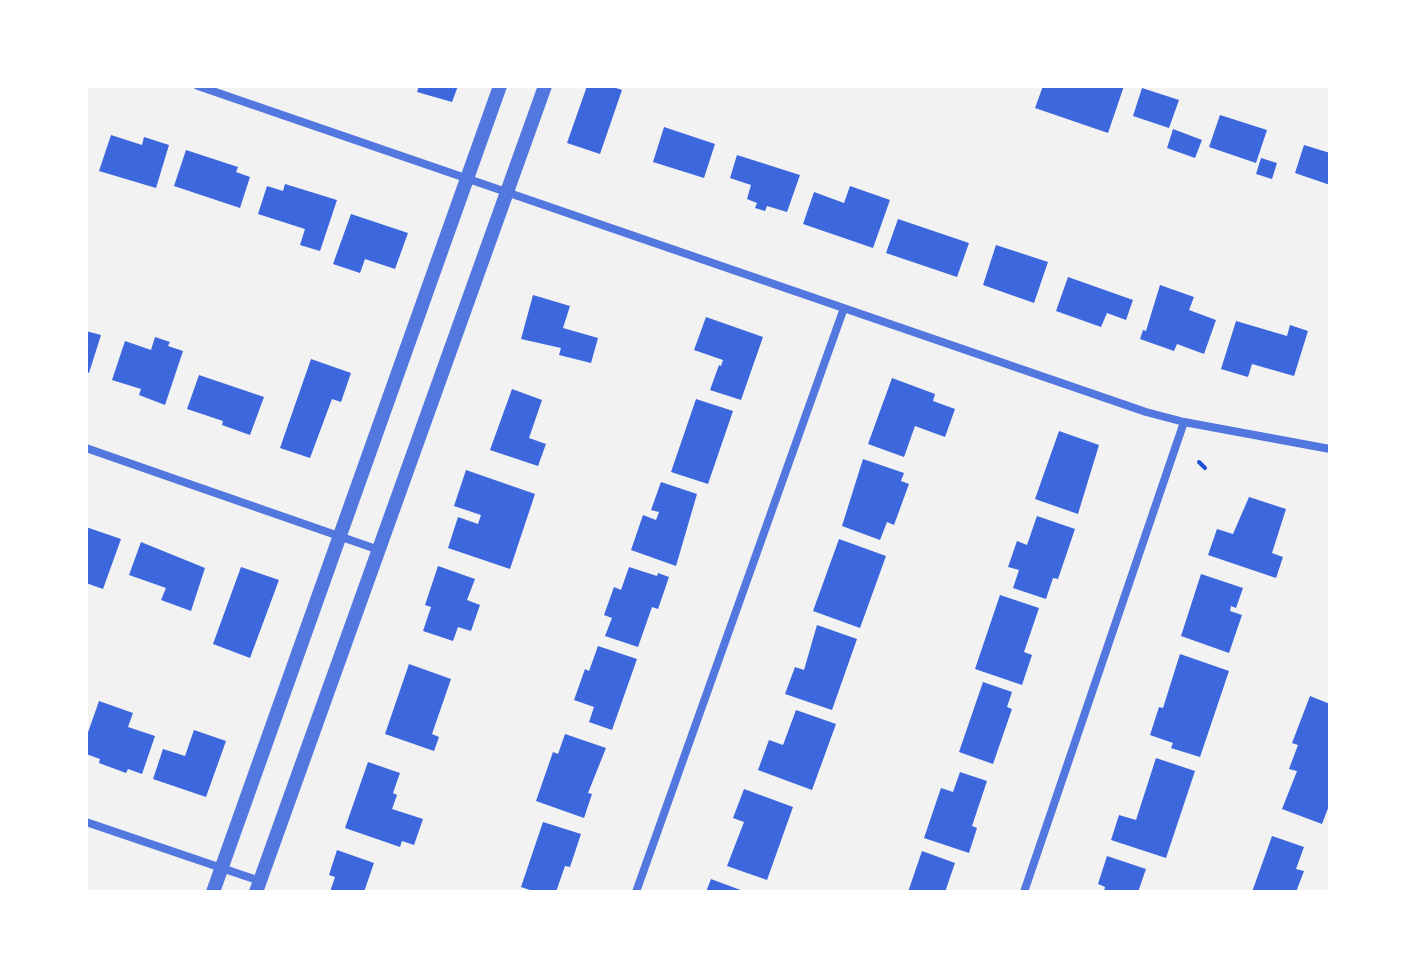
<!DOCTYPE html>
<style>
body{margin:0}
#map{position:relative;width:1416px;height:978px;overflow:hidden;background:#f2f2f2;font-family:Montserrat,sans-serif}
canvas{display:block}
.frame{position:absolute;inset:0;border:88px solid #fff;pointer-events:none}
</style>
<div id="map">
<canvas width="1416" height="978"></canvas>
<div class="frame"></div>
</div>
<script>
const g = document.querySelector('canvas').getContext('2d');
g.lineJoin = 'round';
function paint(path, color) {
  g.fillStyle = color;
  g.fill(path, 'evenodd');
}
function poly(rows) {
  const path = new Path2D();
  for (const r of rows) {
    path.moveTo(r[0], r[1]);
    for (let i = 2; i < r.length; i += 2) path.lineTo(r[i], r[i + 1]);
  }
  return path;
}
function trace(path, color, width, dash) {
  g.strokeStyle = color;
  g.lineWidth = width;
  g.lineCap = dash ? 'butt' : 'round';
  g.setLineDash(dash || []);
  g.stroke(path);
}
const building = poly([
 [419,86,458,86,452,102,417,92],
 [587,86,610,86,622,90,600,154,567,143],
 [1043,86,1124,86,1108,133,1035,108],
 [1142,88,1179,100,1169,128,1133,116],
 [1220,115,1267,130,1256,163,1209,147],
 [664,127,715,144,704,178,653,162],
 [1173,129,1202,140,1195,158,1167,148],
 [111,135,142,145,144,137,169,145,156,188,99,171],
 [1304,145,1330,153,1330,185,1295,173],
 [186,150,238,167,236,172,250,177,240,208,174,186],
 [737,155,800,175,787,212,767,206,765,211,755,208,757,203,747,199,751,185,730,178],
 [1261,158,1277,163,1272,179,1256,174],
 [285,184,337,200,320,251,300,245,305,229,258,214,267,186,283,191],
 [850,186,890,200,873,248,803,224,814,192,844,203],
 [351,214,408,233,395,269,365,259,360,273,333,264],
 [898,219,969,243,957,277,886,253],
 [996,245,1048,262,1034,303,983,285],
 [1068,277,1133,300,1126,320,1107,313,1101,327,1056,311],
 [1160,285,1194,297,1189,310,1216,320,1204,354,1177,344,1174,351,1140,339,1143,330,1146,331],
 [533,295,570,306,563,328,598,338,591,363,559,355,561,348,521,339],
 [706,317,763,337,741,400,710,390,719,365,721,366,723,360,694,350],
 [1236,321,1287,336,1290,325,1308,331,1294,376,1252,364,1248,377,1221,369],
 [86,331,101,335,89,373,86,372],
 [155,337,170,342,168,346,183,351,165,405,139,395,141,389,112,380,125,341,151,350],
 [311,359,351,373,341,402,332,399,310,458,280,448],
 [199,375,264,397,250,435,222,425,223,421,187,409],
 [892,378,935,394,933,401,955,409,945,437,915,426,904,457,868,444],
 [512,389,542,400,529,438,546,444,538,466,490,450],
 [696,399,733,411,708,484,671,472],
 [1059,431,1099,445,1078,514,1035,499],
 [863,459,904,473,901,481,909,484,894,525,887,522,880,540,842,526],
 [466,470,535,494,510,569,448,548,458,517,478,524,481,515,454,506],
 [661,482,697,494,676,566,631,550,643,515,656,520,659,512,651,510],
 [1249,497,1286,509,1272,553,1283,557,1276,578,1208,555,1217,529,1233,534],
 [1037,516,1075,529,1058,579,1053,578,1046,599,1013,588,1019,570,1008,567,1017,541,1027,545],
 [86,527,121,539,103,589,86,583],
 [839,539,886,556,860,628,813,611],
 [141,542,205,568,191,611,161,600,166,588,129,575],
 [438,566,475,579,467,600,480,605,471,631,458,627,453,641,423,631,431,607,425,605],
 [241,567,279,580,250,658,213,644],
 [629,567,657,576,658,573,669,577,658,609,652,607,638,647,605,636,612,618,604,615,614,587,621,590],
 [1201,574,1243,588,1236,608,1231,606,1230,611,1242,615,1229,653,1181,636],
 [1000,595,1039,608,1024,652,1032,655,1022,685,975,669],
 [817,625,857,639,832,710,785,694,795,667,804,670],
 [598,646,637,659,612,730,589,722,594,707,574,700,585,669,589,671],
 [1180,654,1229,671,1200,757,1171,748,1173,743,1150,735,1159,707,1163,708],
 [409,664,451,679,432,734,439,737,434,751,385,734],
 [983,682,1012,692,1007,707,1012,709,993,764,959,752],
 [1310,696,1330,704,1330,803,1322,824,1282,809,1297,771,1289,769,1298,745,1292,743],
 [99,701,133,713,128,727,155,736,142,774,128,769,126,773,99,763,100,759,86,754,86,738],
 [796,710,836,724,812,790,758,770,769,740,783,745],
 [194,730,226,741,206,797,153,779,163,749,185,756],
 [565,734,606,748,588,793,592,794,584,818,536,801,553,752,558,754],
 [1156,758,1195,771,1166,858,1111,840,1119,815,1136,820],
 [368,762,400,773,393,793,397,795,392,809,423,819,414,845,402,841,400,847,345,828],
 [960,772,987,781,972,826,977,828,969,853,924,838,941,788,953,792],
 [744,789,793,807,767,880,727,866,744,822,733,818],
 [543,822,581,834,570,867,565,866,556,892,536,892,521,887],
 [1272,836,1304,847,1296,869,1304,871,1296,892,1252,892],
 [337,850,374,863,364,892,330,892,335,877,329,875],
 [922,851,955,863,945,892,908,892],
 [1107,856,1146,869,1138,892,1104,892,1105,887,1098,884],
 [711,879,746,892,706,892]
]);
const path = poly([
 [1199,462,1205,468]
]);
const minor = poly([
 [198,86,1146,412,1184,422,1330,449],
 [86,448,379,550],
 [86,822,260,881],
 [636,892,844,308],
 [1024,892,1184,422]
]);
const tertiary = poly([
 [213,892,500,86],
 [256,892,545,86]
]);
paint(building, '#3d67dc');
trace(path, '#1d4ed8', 4);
trace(minor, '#5277de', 8);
trace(tertiary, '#5277de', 14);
</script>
